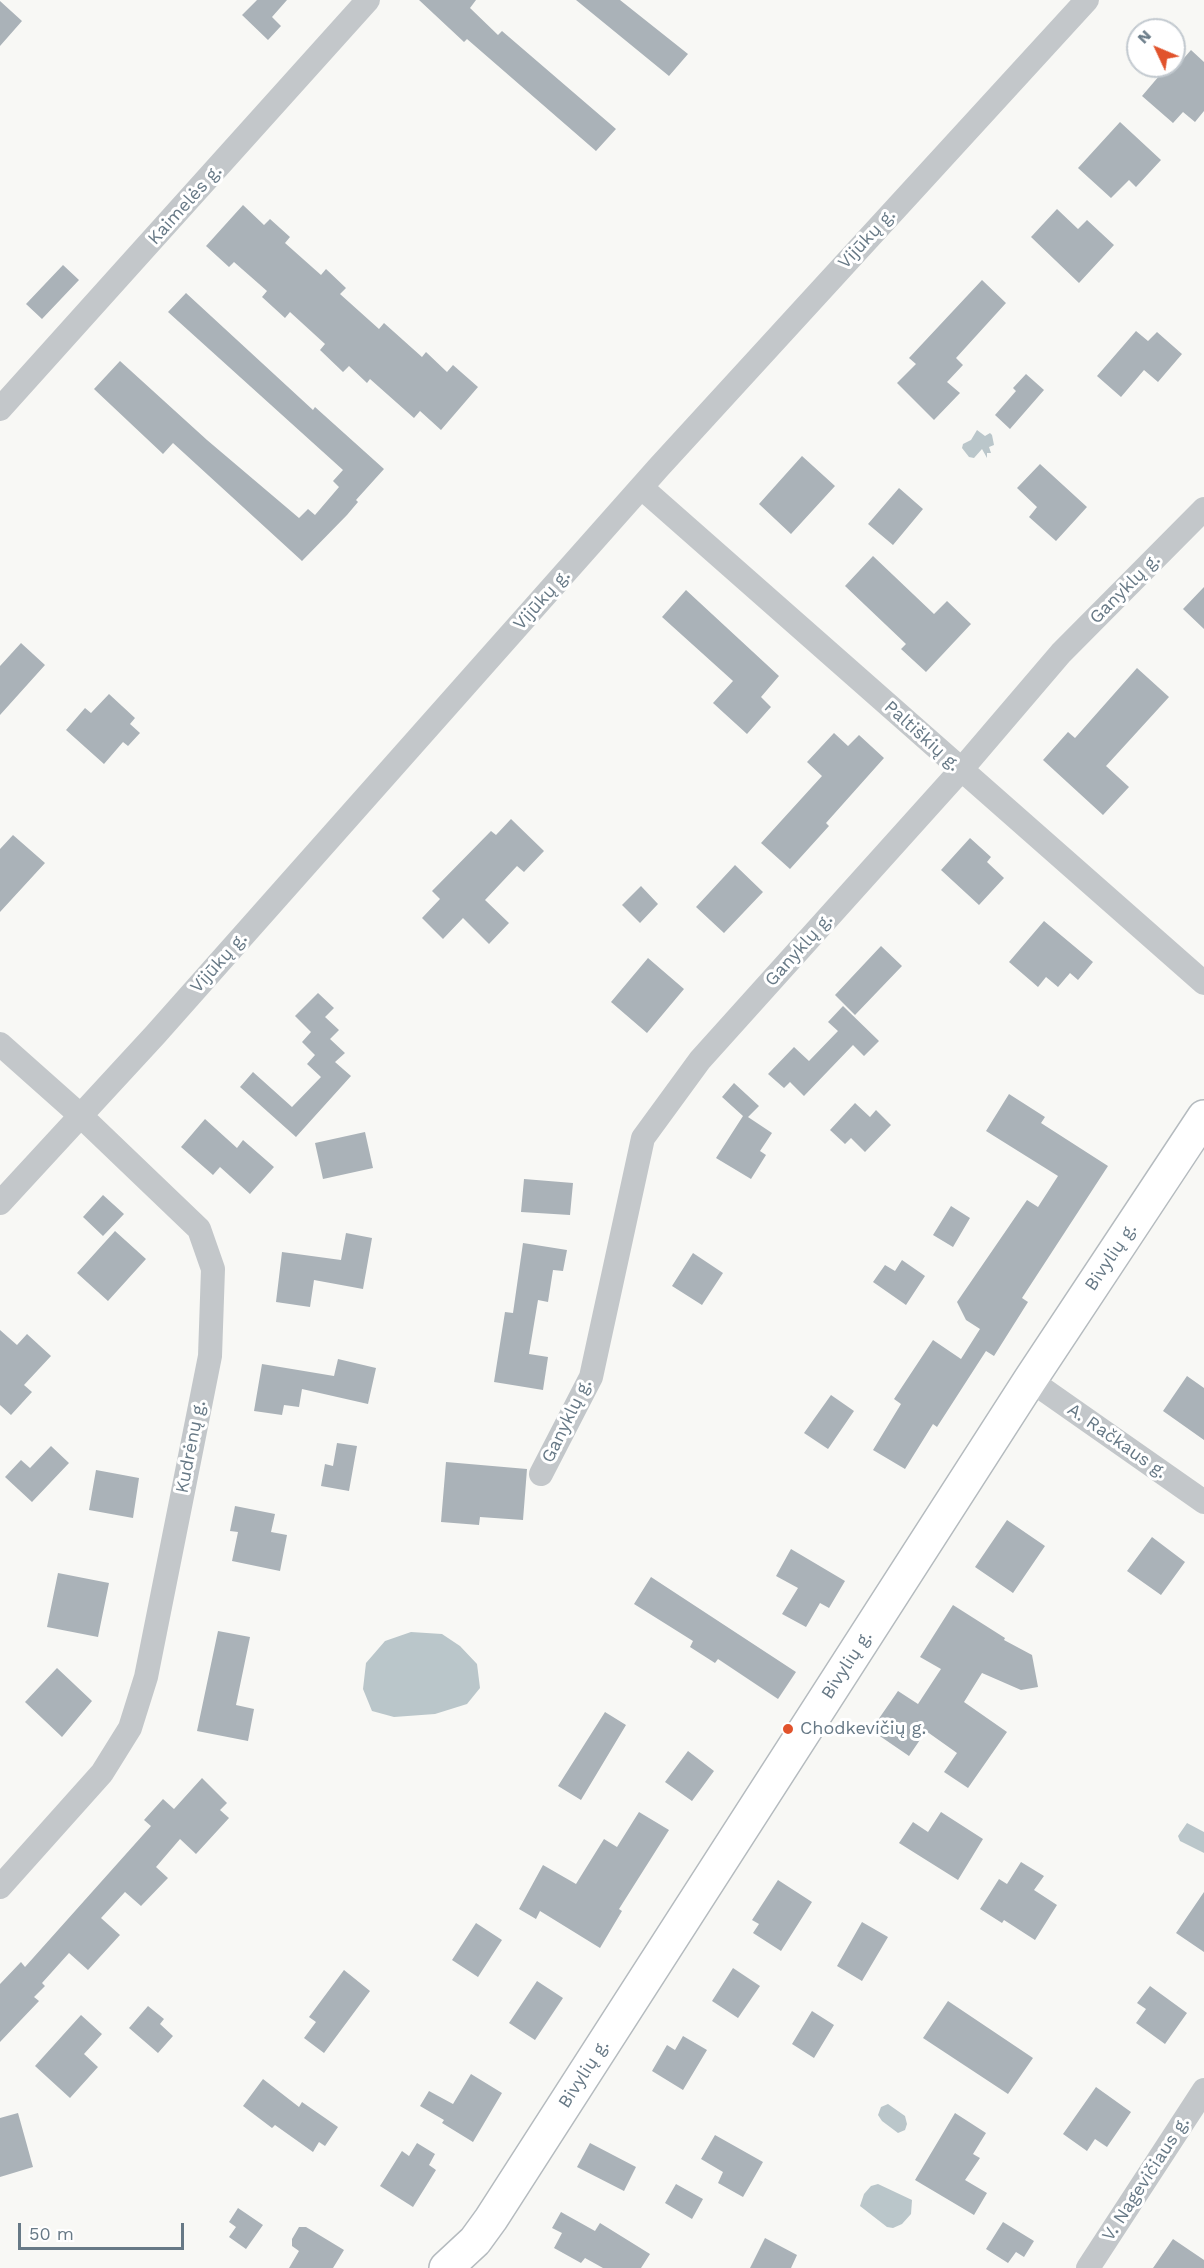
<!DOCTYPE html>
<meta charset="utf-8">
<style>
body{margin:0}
#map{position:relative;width:1204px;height:2268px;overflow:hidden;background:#f8f8f5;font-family:"Work Sans",sans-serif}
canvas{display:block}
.north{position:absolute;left:1126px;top:18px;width:60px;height:60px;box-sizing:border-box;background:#fff;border:2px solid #c2c9cf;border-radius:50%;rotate:314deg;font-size:16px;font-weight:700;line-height:24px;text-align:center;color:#677986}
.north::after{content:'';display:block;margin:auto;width:21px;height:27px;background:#e1532c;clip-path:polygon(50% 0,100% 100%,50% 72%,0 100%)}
.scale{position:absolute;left:18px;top:2223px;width:166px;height:27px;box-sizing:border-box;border:3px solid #677986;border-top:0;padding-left:8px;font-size:18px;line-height:21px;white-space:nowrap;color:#677986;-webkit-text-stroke:4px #fff;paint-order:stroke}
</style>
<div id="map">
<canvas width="1204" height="2268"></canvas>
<div class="north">N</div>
<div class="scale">50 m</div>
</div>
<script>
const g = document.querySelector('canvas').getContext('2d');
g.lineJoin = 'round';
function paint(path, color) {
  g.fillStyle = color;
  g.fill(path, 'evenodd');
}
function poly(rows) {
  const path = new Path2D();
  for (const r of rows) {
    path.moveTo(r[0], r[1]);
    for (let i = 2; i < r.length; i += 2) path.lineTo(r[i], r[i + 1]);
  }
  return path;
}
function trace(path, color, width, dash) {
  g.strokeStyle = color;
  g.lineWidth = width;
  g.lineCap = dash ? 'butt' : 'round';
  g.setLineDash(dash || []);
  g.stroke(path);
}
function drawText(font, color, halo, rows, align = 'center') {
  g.font = font + ' "Work Sans",sans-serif';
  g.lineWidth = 6;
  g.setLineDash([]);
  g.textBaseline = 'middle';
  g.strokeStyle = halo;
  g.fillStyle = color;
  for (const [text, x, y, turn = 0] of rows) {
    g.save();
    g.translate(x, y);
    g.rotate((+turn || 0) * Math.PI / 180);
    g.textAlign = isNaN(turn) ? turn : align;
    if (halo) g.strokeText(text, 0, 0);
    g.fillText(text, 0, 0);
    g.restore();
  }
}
const water = poly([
 [977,430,985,436,990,433,992,435,994,445,989,447,991,453,987,453,987,458,982,449,974,458,969,457,962,448,963,444,971,440],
 [411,1632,442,1634,460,1646,477,1664,480,1688,467,1704,435,1714,394,1717,372,1711,363,1689,366,1663,385,1641],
 [1187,1823,1204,1832,1204,1853,1180,1841,1178,1836],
 [888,2104,905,2116,907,2124,905,2130,898,2133,882,2121,878,2115,881,2107],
 [878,2184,912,2200,911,2214,902,2224,893,2228,887,2227,860,2206,864,2194,871,2186]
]);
const building = poly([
 [257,0,287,0,272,17,281,26,268,40,242,15],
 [419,0,476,0,470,8,498,35,502,31,616,129,596,151,467,39,464,42],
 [576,0,620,0,688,54,669,76],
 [0,1,22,21,0,46],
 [1191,50,1204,62,1204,111,1195,122,1183,112,1173,123,1142,96,1165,69,1170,74],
 [1120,122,1161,160,1136,187,1129,180,1111,198,1078,168],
 [243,205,264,225,270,219,290,237,285,243,321,275,326,269,346,288,340,294,379,329,384,323,422,357,426,352,447,372,453,365,478,387,441,430,420,411,414,418,370,379,367,383,349,366,343,372,320,350,325,344,290,312,285,318,262,297,267,291,234,262,229,267,206,246],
 [1057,209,1078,229,1087,220,1114,245,1079,283,1031,237],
 [63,265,79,280,42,319,26,304],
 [982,280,1006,303,956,358,963,365,947,382,960,393,934,420,897,383,916,364,909,358],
 [186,293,313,410,315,407,384,469,356,500,358,502,347,515,302,561,173,443,163,454,94,389,120,361,207,440,299,518,308,509,315,515,339,487,333,481,343,470,168,312],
 [1136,331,1148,341,1157,332,1182,354,1158,382,1144,370,1121,397,1097,376],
 [1026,374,1044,390,1010,429,995,415,1016,391,1013,388],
 [802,456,835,486,791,534,759,504],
 [1040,464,1087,507,1056,541,1029,517,1037,507,1017,488],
 [899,488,923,509,893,545,868,524],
 [873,556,934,614,947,601,971,624,926,672,901,649,906,644,845,586],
 [1204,587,1204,629,1183,609],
 [686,590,779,676,761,697,771,707,747,734,713,703,733,681,662,617],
 [21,643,45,665,0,715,0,666],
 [1137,668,1169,697,1106,766,1129,787,1103,815,1043,760,1068,732,1075,738],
 [109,694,135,718,130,724,140,733,128,746,123,742,104,764,66,730,85,708,91,713],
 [834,733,848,746,859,735,884,758,826,823,829,826,790,869,761,843,822,776,807,762],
 [511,819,544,851,524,872,517,866,485,900,509,923,489,944,463,918,443,939,422,918,440,899,432,891,491,831,496,835],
 [13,835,45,863,0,912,0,849],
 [970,838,991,857,987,862,1004,878,979,905,941,870],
 [735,865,763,892,724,933,696,907],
 [641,886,658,904,640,923,622,905],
 [1044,921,1093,962,1078,980,1070,973,1058,987,1046,977,1038,987,1009,962],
 [881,946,902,966,855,1015,835,995],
 [648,958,684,989,647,1033,611,1002],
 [318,993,334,1008,325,1017,339,1030,330,1039,345,1053,335,1062,351,1076,296,1137,240,1087,253,1072,292,1107,321,1077,307,1064,315,1055,302,1042,311,1032,295,1016],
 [843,1006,879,1041,864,1056,853,1045,804,1096,790,1082,784,1088,768,1074,794,1047,809,1061,838,1031,828,1022],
 [734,1083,759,1106,748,1117,772,1133,760,1151,766,1155,751,1179,716,1158,743,1116,722,1097],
 [1009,1094,1045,1117,1041,1123,1108,1166,1022,1298,1028,1302,994,1356,986,1351,937,1427,933,1424,905,1469,873,1450,901,1404,894,1399,933,1340,961,1359,980,1329,966,1320,957,1302,1027,1200,1038,1207,1058,1176,986,1131],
 [855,1103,870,1117,876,1110,891,1125,865,1152,851,1138,845,1144,830,1130],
 [205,1119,237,1148,243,1140,274,1167,250,1194,220,1167,213,1175,181,1147],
 [365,1132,373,1168,323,1179,315,1143],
 [524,1179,573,1183,570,1215,521,1212],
 [103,1195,124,1214,103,1236,83,1217],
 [951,1206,970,1218,953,1247,933,1235],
 [115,1231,146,1259,108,1301,77,1273],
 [346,1233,372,1238,363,1289,314,1280,310,1307,276,1302,282,1252,341,1260],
 [523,1243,567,1250,563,1271,553,1270,548,1302,538,1300,529,1354,548,1357,543,1390,494,1382,505,1312,513,1313],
 [693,1253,723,1273,702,1305,672,1286],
 [902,1260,925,1276,906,1305,873,1282,885,1265,895,1271],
 [0,1330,17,1345,27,1334,51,1356,24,1385,32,1392,11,1415,0,1405],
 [338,1359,376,1368,368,1404,302,1389,299,1407,284,1405,282,1415,254,1411,262,1364,334,1376],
 [1187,1376,1204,1388,1204,1440,1163,1411],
 [831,1395,854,1411,828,1449,804,1433],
 [337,1443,357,1446,349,1491,321,1486,325,1464,333,1466],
 [51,1446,69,1463,32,1502,5,1477,21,1460,30,1468],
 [446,1462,527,1469,523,1520,480,1517,479,1525,441,1522],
 [96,1470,139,1478,133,1518,89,1510],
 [235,1506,275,1514,271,1532,287,1535,280,1571,232,1561,238,1532,230,1531],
 [1007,1520,1045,1546,1013,1593,975,1567],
 [1152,1537,1185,1562,1161,1595,1127,1571],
 [791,1549,845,1581,829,1608,820,1603,806,1627,782,1614,798,1588,776,1576],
 [58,1573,109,1583,98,1637,47,1627],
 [651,1577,796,1672,778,1699,718,1659,715,1663,690,1647,693,1641,634,1604],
 [953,1605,1005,1638,1004,1640,1032,1655,1038,1687,1021,1690,982,1673,964,1702,1007,1732,968,1788,944,1772,957,1753,926,1731,909,1756,871,1730,898,1691,918,1704,941,1669,920,1657],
 [218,1631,250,1637,236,1705,254,1709,248,1741,197,1731],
 [57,1668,92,1701,62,1737,25,1702],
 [605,1712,626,1725,581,1800,558,1786],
 [688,1751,714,1771,692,1801,665,1782],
 [202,1778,227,1803,220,1810,229,1818,196,1854,180,1839,156,1867,168,1878,141,1906,125,1892,101,1918,120,1935,88,1970,69,1953,42,1983,45,1986,34,1997,39,2001,0,2042,0,1984,21,1962,25,1967,151,1826,144,1820,163,1799,174,1809],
 [639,1812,669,1830,619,1909,622,1911,600,1948,540,1911,536,1919,519,1909,543,1865,576,1884,604,1839,617,1847],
 [941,1812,983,1839,958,1880,899,1843,913,1822,928,1832],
 [1021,1862,1044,1876,1034,1890,1057,1905,1035,1940,1004,1920,1002,1923,980,1909,999,1879,1007,1884],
 [778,1880,812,1902,781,1951,753,1933,759,1924,752,1920],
 [1204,1892,1204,1952,1176,1933],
 [862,1922,888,1937,862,1981,837,1966],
 [476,1923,502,1940,478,1977,452,1960],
 [733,1968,760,1986,738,2018,712,2001],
 [344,1970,370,1991,324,2053,304,2038,316,2022,309,2017],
 [537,1981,563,1998,535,2040,509,2023],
 [1150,1986,1187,2013,1165,2044,1136,2023,1146,2009,1137,2003],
 [948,2001,1033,2058,1008,2094,923,2038],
 [148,2006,164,2019,160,2024,173,2036,158,2053,129,2028],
 [812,2011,834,2025,814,2058,792,2044],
 [81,2015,102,2034,84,2054,98,2067,70,2098,35,2066],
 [683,2036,707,2050,683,2090,652,2071,667,2045,675,2050],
 [471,2074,502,2093,473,2142,442,2123,444,2120,420,2106,429,2091,453,2104],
 [263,2079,299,2107,302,2102,338,2127,325,2146,319,2142,313,2152,275,2125,272,2128,243,2106],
 [1096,2087,1131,2112,1107,2147,1095,2139,1087,2151,1063,2134],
 [18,2113,33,2167,0,2177,0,2118],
 [955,2113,986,2133,973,2154,980,2158,965,2180,987,2193,974,2215,915,2180],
 [715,2135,763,2162,743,2197,718,2183,723,2172,701,2159],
 [417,2143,435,2154,429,2165,436,2170,413,2207,380,2186,402,2151,409,2156],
 [590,2143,636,2167,624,2191,577,2167],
 [676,2184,703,2199,692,2219,665,2203],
 [238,2208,263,2225,246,2249,229,2237,236,2227,229,2222],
 [561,2212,595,2231,600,2223,650,2254,641,2268,603,2268,585,2258,581,2263,554,2248,562,2233,552,2228],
 [1003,2222,1034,2241,1024,2257,1016,2252,1008,2263,986,2249],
 [299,2227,306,2227,344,2250,333,2268,289,2268,299,2251,292,2246,292,2239],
 [765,2238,797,2255,791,2268,750,2268],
 [1173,2239,1204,2260,1204,2268,1153,2268]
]);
const street = poly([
 [0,409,368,0],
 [642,488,1204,983],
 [0,1044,81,1116,199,1229,213,1269,210,1356,146,1677,130,1728,102,1773,0,1887],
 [0,1203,155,1035,659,467,1087,0],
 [1030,1380,1204,1502],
 [541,1474,591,1377,643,1138,700,1060,961,770,1061,653,1204,509],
 [1088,2268,1204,2090]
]);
const secondary = poly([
 [446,2268,475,2241,491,2219,1030,1380,1204,1117]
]);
const markers = [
 [788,1729,6,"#e1532c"]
];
const streetNames = [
 ["Kaimelės g.",185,205,-48],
 ["Vijūkų g.",867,239,-47],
 ["Ganyklų g.",1125,589,-45],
 ["Vijūkų g.",542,600,-48],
 ["Paltiškių g.",922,736,42],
 ["Ganyklų g.",799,950,-48],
 ["Vijūkų g.",219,963,-48],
 ["Bivylių g.",1111,1257,-56],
 ["Ganyklų g.",567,1421,-64],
 ["A. Račkaus g.",1117,1441,35],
 ["Kudrėnų g.",191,1447,-79],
 ["Bivylių g.",847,1665,-57],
 ["Bivylių g.",584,2074,-57],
 ["V. Nagevičiaus g.",1146,2179,-57]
];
const poiNames = [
 ["Chodkevičių g.",800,1729]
];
paint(water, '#bac6ca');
paint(building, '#aab2b8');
trace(secondary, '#b5bbbf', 36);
trace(street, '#c3c7ca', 24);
trace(secondary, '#fff', 33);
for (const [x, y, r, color] of markers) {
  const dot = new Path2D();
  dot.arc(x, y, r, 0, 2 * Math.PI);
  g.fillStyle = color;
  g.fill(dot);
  trace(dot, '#fff', 2);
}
drawText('18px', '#677986', '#fff', streetNames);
drawText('18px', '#677986', '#fff', poiNames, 'left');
</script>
